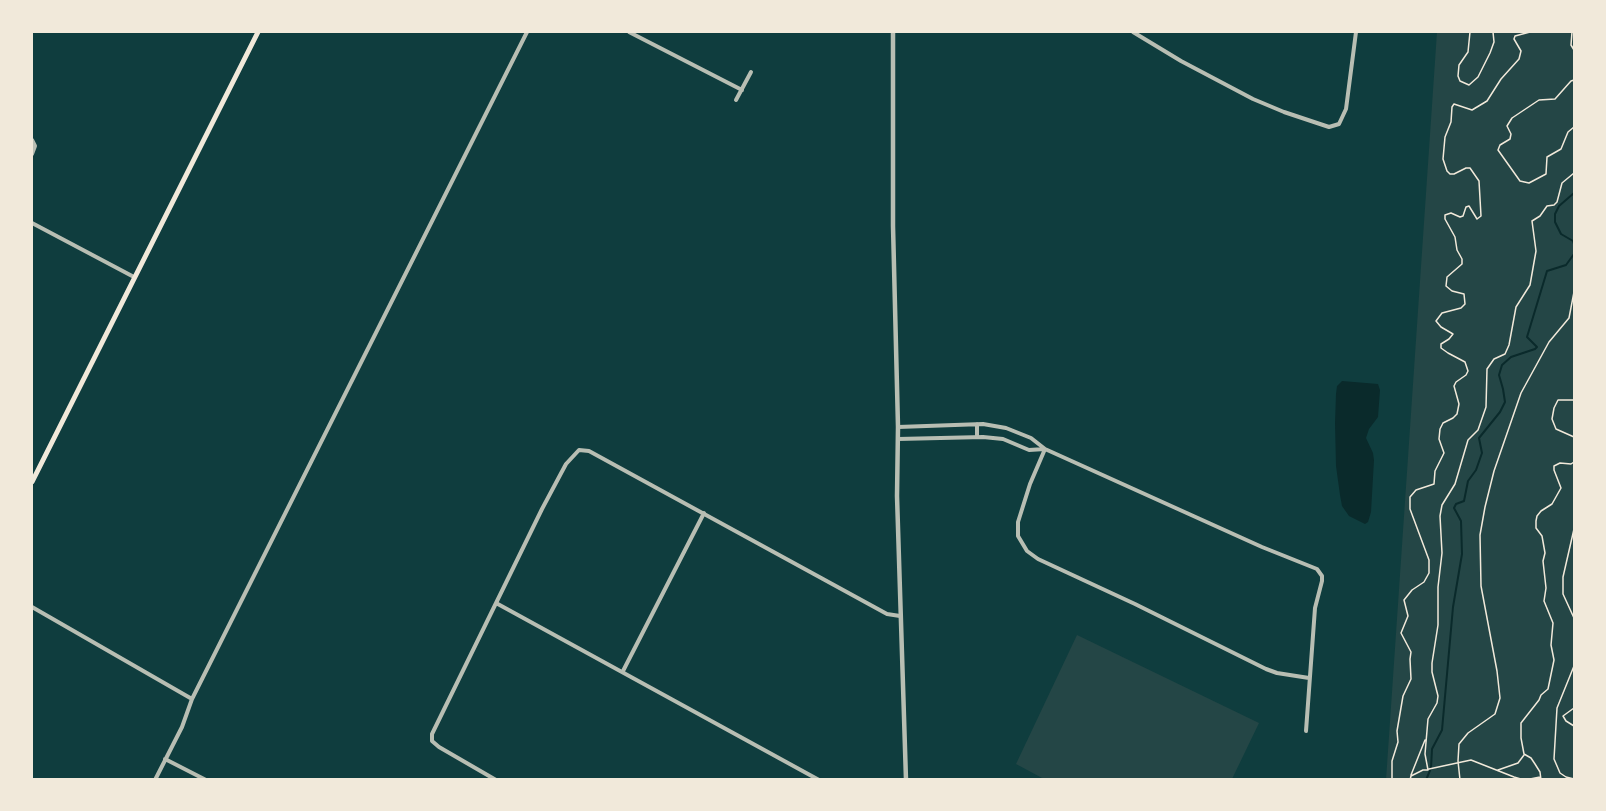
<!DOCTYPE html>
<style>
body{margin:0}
#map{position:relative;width:1606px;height:811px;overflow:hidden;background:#0f3d3e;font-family:"Fira Sans Condensed",sans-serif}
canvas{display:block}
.frame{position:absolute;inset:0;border:33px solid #f1e9da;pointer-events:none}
</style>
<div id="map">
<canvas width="1606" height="811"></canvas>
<div class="frame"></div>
</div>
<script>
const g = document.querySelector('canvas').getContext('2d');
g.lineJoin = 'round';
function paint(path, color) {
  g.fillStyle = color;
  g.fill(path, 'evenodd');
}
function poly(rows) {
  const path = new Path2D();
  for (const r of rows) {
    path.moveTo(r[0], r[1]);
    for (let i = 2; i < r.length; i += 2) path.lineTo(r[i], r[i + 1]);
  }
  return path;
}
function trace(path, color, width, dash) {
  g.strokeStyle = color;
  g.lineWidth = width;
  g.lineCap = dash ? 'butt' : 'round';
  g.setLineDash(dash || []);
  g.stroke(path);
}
const green = poly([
 [1437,32,1574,32,1574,779,1386,780],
 [1077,635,1259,723,1232,779,1044,779,1016,764]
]);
const water = poly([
 [1342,381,1378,384,1380,390,1378,417,1369,429,1366,438,1373,453,1374,460,1371,512,1368,522,1365,524,1349,516,1342,506,1340,495,1336,466,1335,423,1336,394,1337,386]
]);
const stream = poly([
 [1574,193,1559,206,1555,214,1555,222,1561,234,1573,241,1574,244],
 [1426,780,1431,768,1432,749,1442,730,1453,607,1462,554,1461,521,1454,508,1456,504,1464,501,1468,481,1476,470,1482,453,1479,438,1500,412,1505,402,1503,389,1499,375,1502,365,1511,357,1535,349,1537,347,1527,337,1547,271,1566,265,1574,254]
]);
const path = poly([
 [1470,32,1468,52,1459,65,1458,76,1460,81,1469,85,1478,77,1490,53,1494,42,1493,32],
 [1572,32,1571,45,1574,50],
 [1574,80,1571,81,1555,99,1539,100,1512,118,1507,126,1511,134,1510,139,1500,145,1498,150,1520,181,1529,183,1546,174,1547,157,1561,149,1568,132,1574,127],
 [1574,400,1558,400,1554,408,1552,419,1556,429,1574,437],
 [1574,529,1563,577,1563,594,1574,618],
 [1574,666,1557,708,1554,759,1560,773,1566,777,1574,779],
 [1574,708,1563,716,1566,721,1574,726],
 [1429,769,1471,760,1514,777,1524,780],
 [1498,770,1518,763,1524,755],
 [1411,775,1425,740],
 [1392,780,1392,761,1398,742,1397,731,1403,696,1411,679,1410,659,1411,652,1401,633,1408,616,1404,600,1412,590,1424,582,1429,573,1429,560,1410,509,1410,497,1416,490,1434,484,1435,471,1444,453,1439,439,1440,429,1443,423,1453,418,1457,414,1459,404,1454,386,1456,382,1466,375,1468,371,1465,362,1448,353,1441,348,1441,344,1449,339,1453,334,1441,327,1436,321,1442,313,1461,308,1465,304,1464,294,1452,291,1446,286,1447,277,1462,264,1462,259,1457,250,1455,237,1445,219,1445,215,1451,213,1460,217,1463,216,1466,207,1469,206,1477,219,1481,216,1479,181,1470,168,1466,168,1454,174,1450,174,1447,171,1443,159,1445,137,1451,122,1452,107,1454,104,1472,110,1487,101,1501,79,1519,59,1521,51,1514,39,1515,36,1530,32],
 [1410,780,1411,776,1423,770,1428,770,1425,754,1428,719,1437,703,1438,696,1432,672,1432,663,1438,625,1438,587,1442,553,1440,516,1442,505,1455,484,1468,440,1478,430,1486,407,1487,369,1494,359,1505,354,1509,345,1516,307,1530,285,1536,251,1532,221,1540,216,1547,206,1554,205,1557,202,1562,183,1574,173],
 [1460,780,1458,761,1459,744,1468,733,1495,714,1500,698,1497,671,1481,586,1480,535,1485,507,1494,471,1521,393,1549,342,1569,318,1574,292],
 [1525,780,1540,777],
 [1541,780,1540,772,1535,764,1531,758,1524,754,1521,738,1521,723,1539,700,1541,695,1548,689,1554,660,1551,645,1553,623,1544,601,1546,588,1543,561,1545,553,1542,536,1536,528,1536,521,1537,516,1541,511,1552,504,1561,488,1554,470,1554,466,1560,463,1571,464,1574,462]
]);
const minor = poly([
 [629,32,742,90],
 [1133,32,1181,61,1253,99,1284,112,1329,127,1339,124,1346,109,1356,32],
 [736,100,751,72],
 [32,140,35,146,32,154],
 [32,223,134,277],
 [898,427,983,424,1006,428,1031,438,1045,449,1262,547,1317,569,1322,576,1322,581,1315,608,1306,731],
 [977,437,977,424],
 [898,439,983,437,1003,439,1029,450,1045,449],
 [1045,449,1030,484,1018,522,1018,536,1027,551,1038,559,1135,604,1266,669,1277,673,1309,678],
 [496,603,819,780],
 [32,607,192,699],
 [623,671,704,513],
 [165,759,206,780],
 [155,780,182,727,192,699,527,32],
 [496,780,439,747,432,741,432,734,542,509,566,464,579,450,589,451,887,614,900,616]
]);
const tertiary = poly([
 [893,32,893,226,898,427,897,496,906,780]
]);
const secondary = poly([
 [32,482,258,32]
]);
paint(green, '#244646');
paint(water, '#0a2a2b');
trace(stream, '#0a2a2b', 2);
trace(path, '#f1e9da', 1.5);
trace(minor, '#b8beb3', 4);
trace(tertiary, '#b8beb3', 4.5);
trace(secondary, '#f1e9da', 5);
</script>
